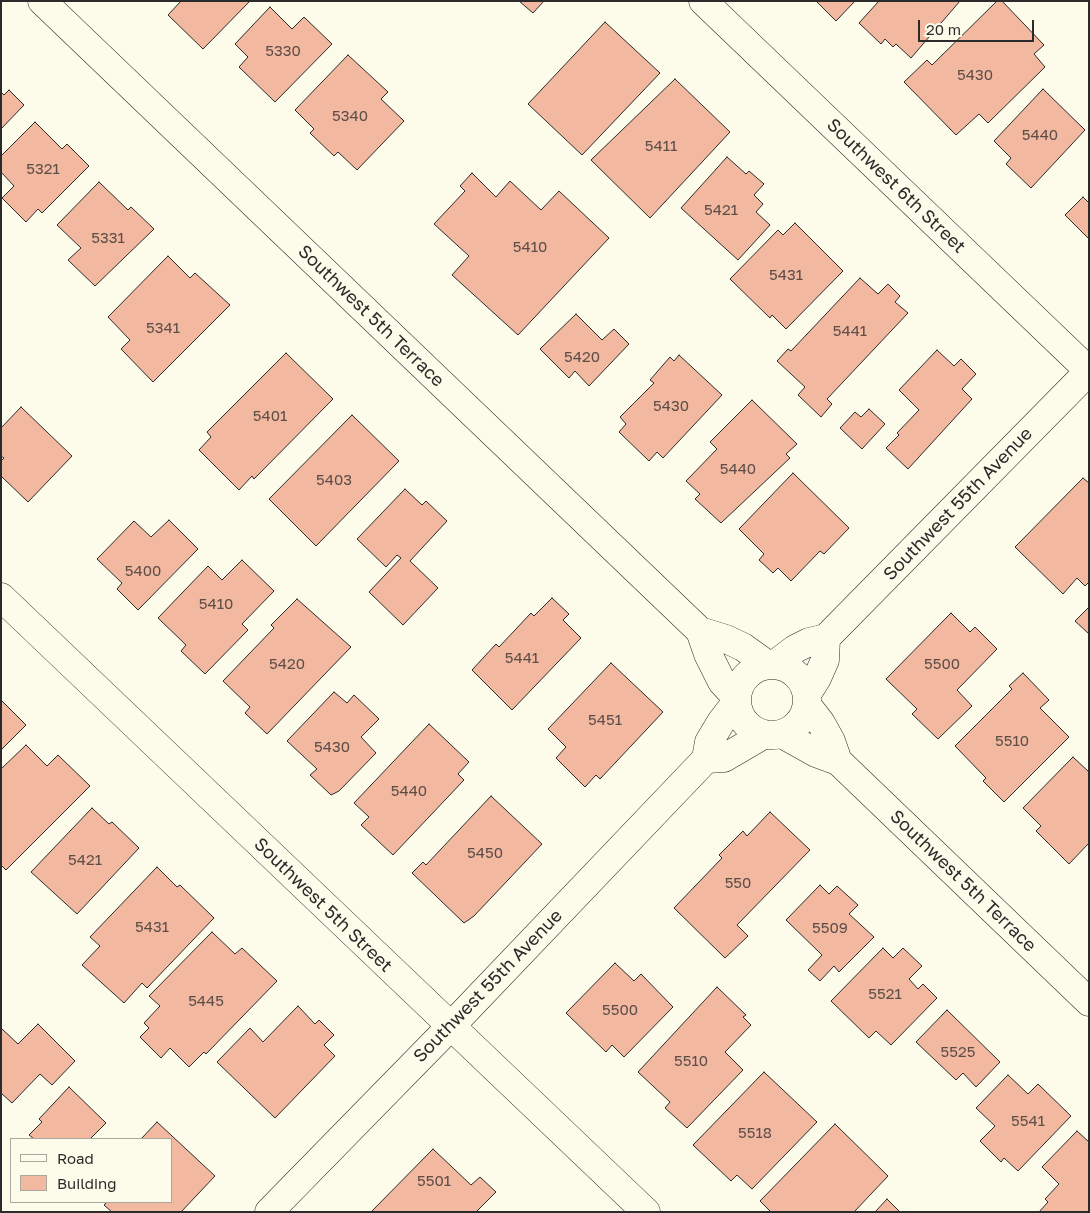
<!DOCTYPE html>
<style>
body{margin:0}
#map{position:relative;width:1090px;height:1213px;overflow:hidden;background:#fdfbea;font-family:"Golos Text",sans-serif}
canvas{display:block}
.frame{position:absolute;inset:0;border:2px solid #2b2b2b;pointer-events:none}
.legend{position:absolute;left:10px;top:1138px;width:162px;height:65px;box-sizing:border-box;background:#fdfbea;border:1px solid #a9a89e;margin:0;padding:6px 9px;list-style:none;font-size:15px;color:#2b2b2b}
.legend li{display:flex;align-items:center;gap:10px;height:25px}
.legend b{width:25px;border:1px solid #a9a89e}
.scale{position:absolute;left:918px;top:20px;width:116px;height:22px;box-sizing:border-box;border:2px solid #2b2b2b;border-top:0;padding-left:6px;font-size:15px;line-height:18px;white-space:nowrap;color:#2b2b2b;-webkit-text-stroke:4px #fdfbea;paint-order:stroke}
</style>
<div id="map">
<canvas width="1090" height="1213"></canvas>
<div class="frame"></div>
<ul class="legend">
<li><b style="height:6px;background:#fdfbea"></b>Road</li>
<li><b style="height:14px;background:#f2b8a0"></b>Building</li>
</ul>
<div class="scale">20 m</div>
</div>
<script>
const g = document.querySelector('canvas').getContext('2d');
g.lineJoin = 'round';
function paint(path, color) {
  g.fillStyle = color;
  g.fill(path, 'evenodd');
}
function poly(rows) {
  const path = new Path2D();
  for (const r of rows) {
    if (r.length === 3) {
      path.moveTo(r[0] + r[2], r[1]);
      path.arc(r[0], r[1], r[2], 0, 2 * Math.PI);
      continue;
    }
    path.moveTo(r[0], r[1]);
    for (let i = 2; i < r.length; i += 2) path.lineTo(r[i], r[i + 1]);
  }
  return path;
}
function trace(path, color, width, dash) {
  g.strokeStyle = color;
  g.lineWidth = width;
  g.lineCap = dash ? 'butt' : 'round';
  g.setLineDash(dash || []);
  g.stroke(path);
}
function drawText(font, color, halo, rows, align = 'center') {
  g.font = font + ' "Golos Text",sans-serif';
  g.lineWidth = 4;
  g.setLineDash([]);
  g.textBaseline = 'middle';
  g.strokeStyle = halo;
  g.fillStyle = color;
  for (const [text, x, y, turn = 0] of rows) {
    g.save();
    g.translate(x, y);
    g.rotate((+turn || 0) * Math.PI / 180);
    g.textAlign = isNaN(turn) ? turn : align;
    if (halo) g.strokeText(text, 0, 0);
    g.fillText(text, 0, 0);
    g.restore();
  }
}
const building = poly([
 [181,1,250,1,203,49,168,15,181,1],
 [519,1,544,1,533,13,519,1],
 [816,1,855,1,836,21,816,1],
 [879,1,960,1,911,58,896,44,893,47,885,39,881,44,859,23,879,1],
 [997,1,1002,1,1044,45,1034,54,1045,67,988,123,979,114,956,135,904,82,927,60,932,65,997,1],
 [270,7,292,29,304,17,332,44,275,102,239,67,248,57,235,44,270,7],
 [605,22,660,73,582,155,528,104,605,22],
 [348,55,388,92,381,99,404,121,357,170,338,152,334,156,310,133,314,129,295,110,348,55],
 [675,79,730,132,650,218,591,160,675,79],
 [1043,89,1085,130,1031,188,1006,164,1011,158,994,141,1043,89],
 [9,90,24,105,1,129,1,92,4,95,9,90],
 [35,122,62,149,67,144,89,166,42,213,38,209,26,222,2,198,14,186,1,172,1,156,35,122],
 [727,157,746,174,749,171,764,184,754,195,763,204,756,212,770,225,738,260,681,208,727,157],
 [472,173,496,197,510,181,541,210,559,191,609,238,518,335,452,275,469,256,434,224,465,191,460,186,472,173],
 [99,182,128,210,131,207,154,229,95,286,68,260,81,248,57,225,99,182],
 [1083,197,1089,203,1089,239,1065,215,1083,197],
 [795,223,843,271,786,329,772,315,770,318,730,279,778,230,783,235,795,223],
 [168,256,190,278,195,273,230,305,153,382,121,349,130,340,108,317,168,256],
 [860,278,878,294,888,284,900,296,895,302,908,313,827,399,832,404,821,417,798,395,805,387,777,361,788,349,791,351,860,278],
 [576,314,602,340,614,329,629,344,589,386,575,371,569,378,540,349,576,314],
 [937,350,954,366,961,359,976,374,962,389,972,399,908,469,886,448,899,435,897,433,919,410,899,390,937,350],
 [286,353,333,399,254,479,252,476,239,490,199,450,211,437,207,432,286,353],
 [679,355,722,395,663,458,657,452,649,461,619,432,626,424,620,417,654,383,650,380,670,357,674,361,679,355],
 [752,400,797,444,786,454,790,458,721,523,695,499,700,494,686,481,717,449,710,442,752,400],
 [21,407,72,456,28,502,1,476,1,461,4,458,1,456,1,428,21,407],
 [869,409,885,424,862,449,840,428,855,412,861,417,869,409],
 [352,415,399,461,316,546,269,499,352,415],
 [793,473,849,528,824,554,820,551,791,581,778,568,773,573,759,560,764,554,739,529,793,473],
 [1083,478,1089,483,1089,582,1085,586,1077,578,1063,594,1015,547,1083,478],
 [405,489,422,505,426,501,447,521,410,561,438,588,403,625,369,592,401,558,397,555,386,567,357,539,405,489],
 [169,520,198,549,138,610,117,589,122,583,97,559,134,521,151,537,169,520],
 [242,560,274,591,242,624,248,630,205,674,181,651,186,645,158,618,208,566,222,580,242,560],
 [552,598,569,614,563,620,581,638,512,710,472,670,496,644,499,647,531,613,534,616,552,598],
 [297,599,351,647,267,734,245,713,250,707,223,681,274,628,271,625,297,599],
 [1089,607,1089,634,1075,621,1089,607],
 [951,613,970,632,975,627,997,649,957,690,972,706,938,739,912,714,917,709,886,679,951,613],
 [611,663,663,712,600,779,596,775,585,787,556,758,566,747,548,729,611,663],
 [1023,673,1049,700,1040,708,1069,737,1004,802,983,781,986,778,955,746,1012,689,1009,686,1023,673],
 [334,692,347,703,354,695,379,719,361,737,376,753,339,791,331,795,310,775,317,769,287,741,334,692],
 [1,700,26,725,1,750,1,700],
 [429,724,469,762,458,774,464,780,393,855,361,825,369,817,354,803,429,724],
 [26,745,47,766,58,755,90,786,6,870,1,865,1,769,26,745],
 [1073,757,1089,772,1089,843,1069,864,1036,831,1041,826,1023,808,1073,757],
 [491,796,542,844,474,916,464,923,412,873,423,862,426,865,491,796],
 [92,808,109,824,112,822,139,848,77,914,31,872,92,808],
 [770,812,810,850,737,925,748,936,725,958,674,908,722,858,719,855,743,831,747,836,770,812],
 [157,867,177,887,180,885,214,918,147,988,142,983,124,1003,82,965,100,946,90,937,157,867],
 [820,885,829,894,837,886,858,905,849,914,874,937,839,972,834,966,820,981,808,970,822,955,786,920,820,885],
 [212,932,235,954,242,948,277,981,206,1054,204,1052,189,1067,170,1048,161,1058,140,1037,149,1028,144,1023,160,1006,149,996,212,932],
 [883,948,893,958,903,948,922,966,909,979,918,989,923,984,937,998,891,1045,876,1031,869,1038,831,1001,883,948],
 [615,963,634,981,641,974,673,1007,624,1057,612,1045,606,1052,566,1013,615,963],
 [717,987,746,1015,743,1017,751,1025,725,1052,743,1070,687,1128,665,1108,670,1102,638,1072,717,987],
 [298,1006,315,1024,319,1020,334,1035,324,1045,335,1056,275,1118,217,1062,250,1028,263,1042,298,1006],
 [947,1010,1000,1062,976,1087,963,1073,956,1080,916,1042,947,1010],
 [38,1024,75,1061,52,1085,40,1074,12,1103,1,1093,1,1028,18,1044,38,1024],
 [764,1072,817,1122,752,1189,737,1175,731,1181,693,1145,764,1072],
 [1008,1075,1028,1094,1038,1084,1071,1116,1018,1171,1004,1158,1001,1162,980,1141,995,1126,976,1108,1008,1075],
 [69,1087,106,1123,90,1139,34,1139,29,1135,42,1122,39,1119,69,1087],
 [157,1122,215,1176,181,1212,112,1212,104,1205,107,1202,171,1202,171,1139,141,1139,157,1122],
 [835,1124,888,1176,854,1212,771,1212,760,1201,835,1124],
 [1077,1131,1089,1142,1089,1212,1039,1212,1048,1202,1045,1199,1059,1184,1042,1167,1077,1131],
 [433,1149,471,1185,480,1177,496,1192,476,1212,371,1212,433,1149],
 [887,1199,900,1212,875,1212,887,1199]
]);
const minor = poly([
 [42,1,700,631,708,654,722,682,737,698],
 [703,1,1089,371],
 [1,597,646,1212],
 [700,631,726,639,743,647,768,665],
 [774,665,795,649,809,642,826,638,1089,371],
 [772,700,35],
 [807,694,817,678,825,660,826,638],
 [807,705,821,723,831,741,838,761],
 [782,734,816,753,838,761,1089,1002],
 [706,759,724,758,765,734],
 [269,1212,451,1026,706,759,709,742,721,722,737,701]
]);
const numberNames = [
 ["5330",283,51],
 ["5430",975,75],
 ["5340",350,116],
 ["5440",1040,135],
 ["5411",661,146],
 ["5321",43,169],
 ["5421",721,210],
 ["5331",108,238],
 ["5410",530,247],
 ["5431",786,275],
 ["5341",163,328],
 ["5441",850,331],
 ["5420",582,357],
 ["5430",671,406],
 ["5401",270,416],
 ["5440",738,469],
 ["5403",334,480],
 ["5400",143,571],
 ["5410",216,604],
 ["5441",522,658],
 ["5420",287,664],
 ["5500",942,664],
 ["5451",605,720],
 ["5510",1012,741],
 ["5430",332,747],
 ["5440",409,791],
 ["5450",485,853],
 ["5421",85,860],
 ["550",738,883],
 ["5431",152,927],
 ["5509",830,928],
 ["5521",885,994],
 ["5445",206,1001],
 ["5500",620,1010],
 ["5525",958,1052],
 ["5510",691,1061],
 ["5541",1028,1121],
 ["5518",755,1133],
 ["5501",434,1181]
];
const streetNames = [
 ["Southwest 6th Street",896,186,44],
 ["Southwest 5th Terrace",371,316,44],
 ["Southwest 55th Avenue",958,504,-46],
 ["Southwest 5th Terrace",963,881,44],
 ["Southwest 5th Street",323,905,44],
 ["Southwest 55th Avenue",488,986,-46]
];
paint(building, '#f2b8a0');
trace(building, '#2b2b2b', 1);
trace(minor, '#2b2b2b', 29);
trace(minor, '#fdfbea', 28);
drawText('15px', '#5d4e48', null, numberNames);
drawText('18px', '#2b2b2b', '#fdfbea', streetNames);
</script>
